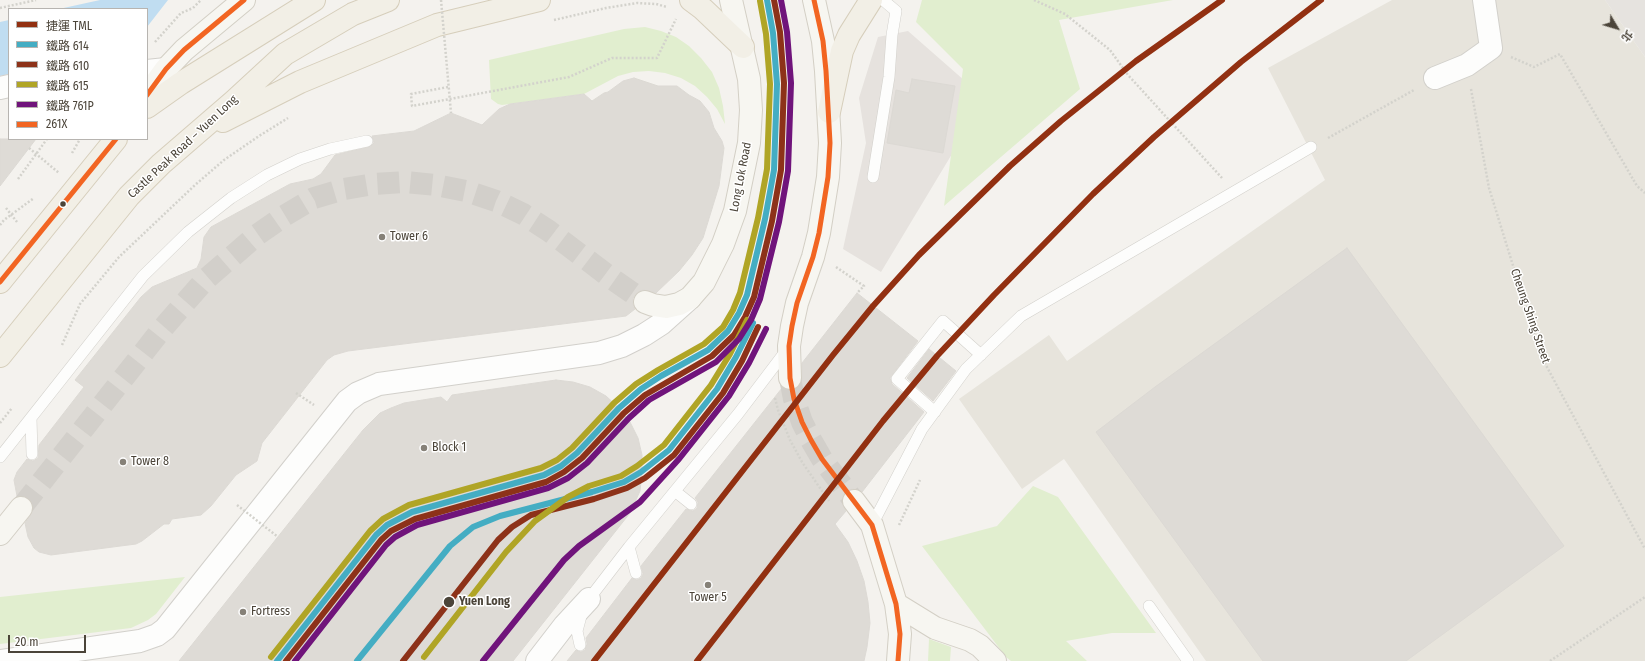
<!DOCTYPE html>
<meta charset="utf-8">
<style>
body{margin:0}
#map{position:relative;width:1645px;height:661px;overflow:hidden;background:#f4f2ee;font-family:"Fira Sans Condensed","Noto Sans TC",sans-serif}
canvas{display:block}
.legend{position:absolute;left:8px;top:8px;width:140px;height:132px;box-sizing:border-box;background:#fff;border:1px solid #b7b4b0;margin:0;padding:5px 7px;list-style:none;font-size:12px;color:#4b4439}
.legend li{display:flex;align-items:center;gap:8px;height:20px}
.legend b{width:20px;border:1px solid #b7b4b0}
.north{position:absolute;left:1597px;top:8px;width:40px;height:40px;-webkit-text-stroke:3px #fff;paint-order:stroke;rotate:128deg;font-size:11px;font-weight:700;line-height:16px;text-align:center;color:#4b4439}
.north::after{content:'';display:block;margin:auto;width:14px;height:18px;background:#4b4439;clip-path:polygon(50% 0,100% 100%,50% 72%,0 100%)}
.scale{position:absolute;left:8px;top:635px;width:78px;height:18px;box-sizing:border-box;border:2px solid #4b4439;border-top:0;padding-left:5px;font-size:12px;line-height:14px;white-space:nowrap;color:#4b4439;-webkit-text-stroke:3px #fff;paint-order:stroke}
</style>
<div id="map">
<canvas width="1645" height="661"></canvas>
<ul class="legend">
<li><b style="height:5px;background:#923011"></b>捷運 TML</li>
<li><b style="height:5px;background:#44adc3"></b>鐵路 614</li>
<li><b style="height:5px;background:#8d3219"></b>鐵路 610</li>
<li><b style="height:5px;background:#b0a526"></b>鐵路 615</li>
<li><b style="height:5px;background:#70147b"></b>鐵路 761P</li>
<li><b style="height:5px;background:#f26522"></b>261X</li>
</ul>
<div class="north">北</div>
<div class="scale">20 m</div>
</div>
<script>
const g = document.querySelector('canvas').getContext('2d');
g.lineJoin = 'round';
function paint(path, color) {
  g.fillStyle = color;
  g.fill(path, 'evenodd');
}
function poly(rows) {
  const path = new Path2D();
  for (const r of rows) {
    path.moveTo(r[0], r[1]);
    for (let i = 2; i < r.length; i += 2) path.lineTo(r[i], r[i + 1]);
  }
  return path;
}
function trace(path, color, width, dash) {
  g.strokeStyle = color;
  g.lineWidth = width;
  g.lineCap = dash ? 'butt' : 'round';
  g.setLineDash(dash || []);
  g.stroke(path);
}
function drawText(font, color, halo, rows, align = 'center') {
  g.font = font + ' "Fira Sans Condensed",sans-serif';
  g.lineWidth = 3;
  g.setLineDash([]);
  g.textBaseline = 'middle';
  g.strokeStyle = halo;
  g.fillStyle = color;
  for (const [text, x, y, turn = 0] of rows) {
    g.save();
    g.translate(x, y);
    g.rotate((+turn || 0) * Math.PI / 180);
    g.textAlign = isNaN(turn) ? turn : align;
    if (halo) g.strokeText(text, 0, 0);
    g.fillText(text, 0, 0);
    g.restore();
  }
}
const residential = poly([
 [1392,0,1605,0,1645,57,1645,661,1206,661,1064,459,1022,489,959,399,1049,335,1067,361,1325,180,1268,68]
]);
const industrial = poly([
 [908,31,965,81,955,149,881,272,843,249,866,143,859,98,878,37]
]);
const green = poly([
 [922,0,1173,0,1059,20,1080,89,944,206,963,69,916,22],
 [645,27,661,31,676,37,689,46,701,58,712,72,719,88,723,106,725,124,717,109,707,97,695,86,681,78,665,73,649,71,633,72,618,76,584,94,502,105,498,104,491,99,489,60,624,29],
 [1033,486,1058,497,1156,633,1112,633,1066,641,1087,661,1011,661,1006,657,922,546,997,526],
 [185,577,156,614,148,620,131,628,0,644,0,597],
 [929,639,951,647,950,661,928,661]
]);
const parking = poly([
 [1605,0,1645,0,1645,57]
]);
const water = poly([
 [100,0,168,0,147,27,147,9,59,9],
 [9,20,9,74,0,76,0,22]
]);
const building = poly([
 [634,78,658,86,677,86,689,95,700,101,709,112,714,128,722,141,724,148,719,186,703,238,692,255,679,271,656,293,643,290,637,293,633,298,633,304,635,309,626,316,348,351,334,355,327,360,262,443,257,461,236,475,211,506,201,515,172,519,169,524,164,524,142,541,136,544,51,555,39,552,34,548,28,537,25,523,33,510,33,504,29,498,23,496,17,496,14,480,17,472,27,459,33,461,38,458,39,445,84,387,75,380,141,297,152,287,197,268,201,259,204,237,211,227,290,184,313,179,321,174,335,155,371,146,374,143,372,136,414,131,451,113,482,125,499,109,510,104,584,94,592,101,604,93,608,92,623,81,634,78],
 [912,79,955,86,943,153,887,143,896,90,909,93,912,79],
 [0,139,36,139,0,186,0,139],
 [1347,248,1564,546,1406,661,1263,661,1096,432,1155,387,1347,248],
 [857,293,918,341,890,378,892,384,924,412,862,492,853,489,846,491,843,496,842,502,846,511,835,524,848,542,857,561,864,581,868,602,870,623,867,647,864,661,567,661,576,650,581,652,585,650,587,644,586,638,632,578,637,580,641,578,643,574,641,566,686,509,693,511,697,508,698,502,695,498,782,388,791,390,796,389,801,384,802,378,802,363,857,293],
 [929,349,956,371,933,401,907,378,929,349],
 [556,380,573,382,590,387,606,396,619,408,630,422,638,438,642,455,642,473,640,491,630,513,513,661,179,661,363,430,380,413,391,408,404,403,441,397,447,402,452,395,556,380]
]);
const secondaryTunnel = poly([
 [790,378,794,399,802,422,811,440,822,459,854,501],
 [21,508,162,329,205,280,257,235,284,216,314,198,344,189,374,184,405,182,436,185,466,191,496,201,523,214,549,231,611,278,645,302]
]);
const path = poly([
 [1034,0,1065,14,1110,50,1128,75,1222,178],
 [0,8,36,0],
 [554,20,606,8,637,3,656,4,667,7],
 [155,42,181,13,193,8,201,0],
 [1511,57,1534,67,1560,54,1637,186,1645,193],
 [448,87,411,94,412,106,569,77,612,58,657,58,676,19],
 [1471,89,1489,188,1541,356,1645,549],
 [1328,138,1414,90],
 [29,148,59,173],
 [72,153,80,139],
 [18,179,47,139],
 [6,208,17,222],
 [0,225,4,220,34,198],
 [836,267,864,286,857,293],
 [62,345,80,304,119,257,195,185,224,160,259,136,288,118],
 [296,393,314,405],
 [775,398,778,410,790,440,802,462,829,501],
 [0,423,12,408],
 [899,525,920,480],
 [482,661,556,567],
 [1550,661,1645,597]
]);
const lane = poly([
 [873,177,889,77,892,35,896,11,883,0],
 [935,412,897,379,943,321,981,355],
 [31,418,32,454],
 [0,457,143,276,188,232,231,198,267,175,300,159,330,149,367,141],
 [676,492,691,504],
 [872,525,922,429,966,369,1021,316,1311,147],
 [629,547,636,573],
 [1149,606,1188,661],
 [580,645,577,631,581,616,589,599,629,547,738,414,788,348]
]);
const street = poly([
 [147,71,166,69],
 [1435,78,1467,65,1491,48,1484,0],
 [0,88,9,86],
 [1,661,140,641,157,635,165,629,347,401,358,393,379,384,599,353,622,346,644,335,661,324,690,298],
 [537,661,564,626,589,599]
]);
const secondary = poly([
 [147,95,166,69,184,50,244,0],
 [645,302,653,305,666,307,679,304,690,298,704,282,723,244,735,211,749,143,751,110,749,79,731,0],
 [790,378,789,346,792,326,797,303,813,257,819,233,828,177,830,143,826,71,823,41,814,0],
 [854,501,872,525,896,604,900,634,898,661],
 [0,534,21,508],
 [896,604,935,628,970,640,980,646,995,661]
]);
const primary = poly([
 [691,0,703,9,743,47],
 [147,107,181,83,314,0],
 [829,112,842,51,849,35,871,0],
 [223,121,300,82,437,25,539,0],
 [0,282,116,139],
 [0,356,129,196,161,164,234,101,285,54,353,14,388,0]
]);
const pathBridge = poly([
 [441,0,451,113],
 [237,505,278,537]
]);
const bus1 = poly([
 [814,0,823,41,826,71,830,143,828,177,819,233,813,257,797,303,792,326,789,346,790,378,794,399,802,422,811,440,822,459,872,525,896,604,900,634,898,661],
 [147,95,166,69,184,50,244,0],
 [0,282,116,139]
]);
const rail1 = poly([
 [277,661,376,535,387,525,412,512,544,475,561,466,577,453,619,408,641,389,661,376,708,350,728,331,739,313,747,295,765,219,774,170,777,84,773,33,767,0],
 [357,661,450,546,473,527,500,516,592,492,624,482,641,472,669,450,717,389,736,357,753,323]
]);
const rail2 = poly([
 [286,661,381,540,391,531,415,519,546,482,564,472,582,458,624,413,645,395,712,356,734,335,745,317,754,297,772,221,781,170,784,83,780,32,774,0],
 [403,661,498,540,512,527,531,515,594,499,627,488,645,478,674,455,723,393,742,361,758,327]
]);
const rail3 = poly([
 [271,657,370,531,383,519,409,505,541,468,557,460,572,448,614,403,636,384,658,370,704,344,723,327,733,310,740,293,758,218,767,169,770,84,766,34,760,1],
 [424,657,506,552,535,521,568,497,589,486,621,476,637,466,664,445,711,385,730,354,747,320]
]);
const rail4 = poly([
 [295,661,386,545,395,537,417,525,548,488,568,478,587,463,629,418,649,400,716,362,739,339,751,320,760,299,779,222,788,171,791,83,787,32,781,0],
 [483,661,564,560,579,546,640,502,679,459,729,396,749,363,766,329]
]);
const metro1 = poly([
 [594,661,833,355,873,306,919,255,1010,166,1061,121,1136,61,1222,0],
 [697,661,883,421,937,356,994,295,1093,194,1154,137,1241,62,1321,0]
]);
const markers = [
 [63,204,3.5,"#4b4439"],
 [382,237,4,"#868178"],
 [424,448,4,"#868178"],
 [123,462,4,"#868178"],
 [708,585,4,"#868178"],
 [449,602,6,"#4b4439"],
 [243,612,4,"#868178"]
];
const streetNames = [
 ["Castle Peak Road – Yuen Long",183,147,-43],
 ["Long Lok Road",741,177,-79],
 ["Cheung Shing Street",1530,316,71]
];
const poiNames = [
 ["Tower 6",390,237],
 ["Block 1",432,448],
 ["Tower 8",131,462],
 ["Tower 5",708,598,"center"],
 ["Fortress",251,612]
];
const stopNames = [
 ["Yuen Long",459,602]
];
paint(residential, '#e7e4dc');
paint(industrial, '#e6e2de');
paint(green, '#e1eecf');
paint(parking, '#e6e3df');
paint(water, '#c0ddf1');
paint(building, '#dedbd6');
trace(building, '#dcd9d4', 1);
trace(secondaryTunnel, '#d2cfca', 22, [22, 11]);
trace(lane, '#d2d0cb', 12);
trace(street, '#d2d0cb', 24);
trace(secondary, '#d3cfc5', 24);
trace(primary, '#d6cebb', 24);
trace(path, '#d3d2cc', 2.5, [2, 2]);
trace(lane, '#fdfdfc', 11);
trace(street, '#fdfdfc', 22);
trace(secondary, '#f7f6f1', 22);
trace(primary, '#f2efe6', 22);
trace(pathBridge, '#d3d2cc', 2.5, [2, 2]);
trace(bus1, '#f26522', 5);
trace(rail1, '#44adc3', 6);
trace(rail2, '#8d3219', 6);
trace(rail3, '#b0a526', 6);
trace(rail4, '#70147b', 6);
trace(metro1, '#923011', 6);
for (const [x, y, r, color] of markers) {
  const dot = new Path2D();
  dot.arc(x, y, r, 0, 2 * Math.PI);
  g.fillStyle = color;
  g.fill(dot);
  trace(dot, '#fff', 1.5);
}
drawText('12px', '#4b4439', '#fff', streetNames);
drawText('12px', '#4b4439', '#fff', poiNames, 'left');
drawText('bold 12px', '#4b4439', '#fff', stopNames, 'left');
</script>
